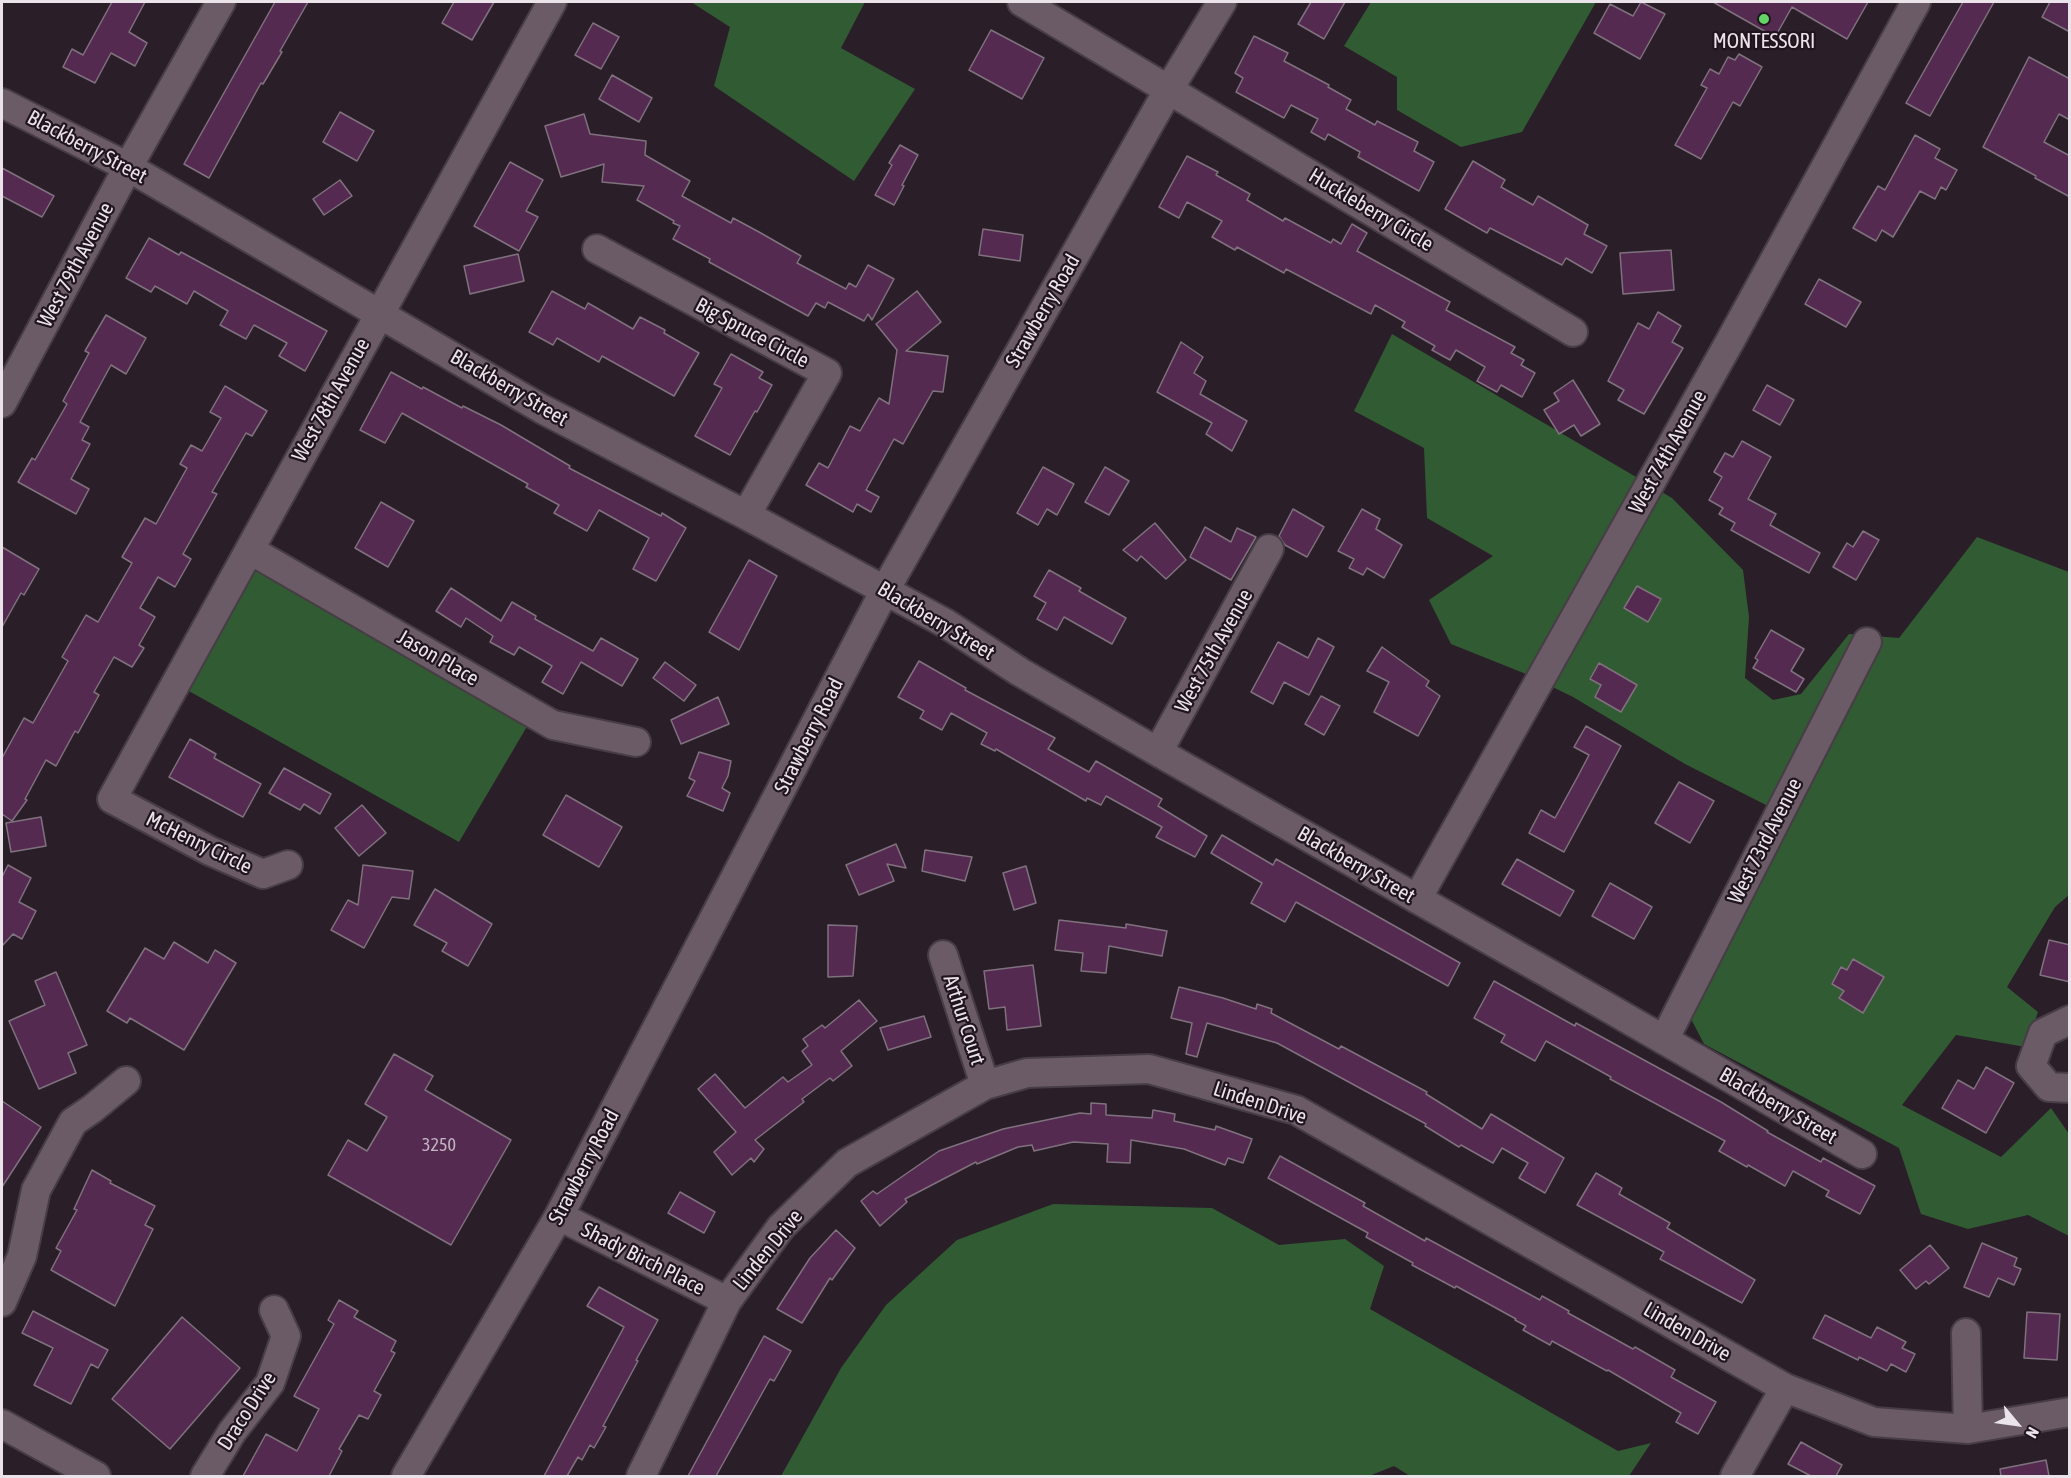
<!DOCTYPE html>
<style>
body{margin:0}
#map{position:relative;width:2071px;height:1478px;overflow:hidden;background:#2a1e29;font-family:"Asap Condensed",sans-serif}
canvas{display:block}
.frame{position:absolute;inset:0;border:3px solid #ebe3ea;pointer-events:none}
.north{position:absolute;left:1987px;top:1394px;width:60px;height:60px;-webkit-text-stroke:4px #20151f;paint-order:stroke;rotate:119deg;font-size:16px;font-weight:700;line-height:24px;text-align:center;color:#ebe3ea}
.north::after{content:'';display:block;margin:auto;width:21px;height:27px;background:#ebe3ea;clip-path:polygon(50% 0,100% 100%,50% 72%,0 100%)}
</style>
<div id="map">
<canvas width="2071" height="1478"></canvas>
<div class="frame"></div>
<div class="north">N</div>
</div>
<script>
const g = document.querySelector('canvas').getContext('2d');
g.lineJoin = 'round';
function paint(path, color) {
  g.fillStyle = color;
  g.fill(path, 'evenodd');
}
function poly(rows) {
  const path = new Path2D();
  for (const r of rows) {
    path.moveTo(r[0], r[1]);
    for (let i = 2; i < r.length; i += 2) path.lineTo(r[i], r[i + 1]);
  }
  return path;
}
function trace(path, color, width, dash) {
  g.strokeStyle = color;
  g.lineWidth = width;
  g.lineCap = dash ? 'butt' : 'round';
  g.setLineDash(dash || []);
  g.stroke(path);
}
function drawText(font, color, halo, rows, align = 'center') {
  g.font = font + ' "Asap Condensed",sans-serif';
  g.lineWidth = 4.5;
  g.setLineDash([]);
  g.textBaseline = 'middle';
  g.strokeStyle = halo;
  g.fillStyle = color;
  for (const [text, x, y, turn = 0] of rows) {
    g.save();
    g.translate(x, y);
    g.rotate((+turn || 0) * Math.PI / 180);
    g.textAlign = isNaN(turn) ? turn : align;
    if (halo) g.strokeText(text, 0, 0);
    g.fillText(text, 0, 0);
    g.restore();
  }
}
const forest = poly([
 [691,2,865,2,841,48,915,89,854,181,714,86,730,27],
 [1371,2,1596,2,1522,132,1461,147,1397,110,1397,77,1344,46],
 [1392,334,1672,498,1743,570,1749,617,1745,678,1773,700,1801,694,1849,634,1899,638,1977,537,2069,572,2069,895,2055,907,2007,987,2038,1012,2026,1047,1956,1035,1902,1105,2001,1157,2051,1108,2069,1134,2069,1236,2028,1215,1968,1229,1921,1214,1899,1148,1704,1044,1690,1017,1770,807,1685,764,1573,697,1526,674,1451,644,1429,600,1493,556,1427,518,1424,448,1354,411],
 [257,562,532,718,459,842,187,690],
 [1053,1204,1212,1208,1279,1245,1345,1239,1384,1266,1370,1309,1618,1451,1651,1443,1629,1476,1410,1476,1394,1466,1369,1476,781,1476,841,1368,886,1305,957,1240]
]);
const building = poly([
 [112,2,145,2,129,32,147,43,135,66,111,53,95,83,63,67,72,49,83,55,112,2],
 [275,2,308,2,280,51,282,52,263,84,261,83,209,178,184,164,275,2],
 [454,2,494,2,472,40,442,23,454,2],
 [1311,2,1345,2,1324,39,1298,24,1311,2],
 [1641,2,1665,14,1640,59,1594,33,1610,4,1633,16,1641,2],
 [1713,2,1868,2,1847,39,1792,7,1775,37,1713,2],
 [1963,2,1994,2,1930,116,1906,103,1963,2],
 [2050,2,2070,2,2070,32,2042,17,2050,2],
 [593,23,619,37,601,69,575,55,593,23],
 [991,30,1044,58,1022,99,969,70,991,30],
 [1254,36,1288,53,1284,61,1329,85,1328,87,1351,100,1346,109,1375,125,1377,121,1418,142,1414,151,1434,162,1419,191,1358,157,1360,152,1328,134,1325,140,1311,132,1318,119,1291,105,1284,118,1236,92,1243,78,1235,73,1254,36],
 [1739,54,1762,67,1740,106,1733,102,1701,159,1675,145,1707,88,1701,85,1710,69,1719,74,1728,57,1735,60,1739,54],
 [2029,57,2070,79,2070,120,2059,114,2044,142,2070,156,2070,197,2035,178,2036,176,1983,147,2029,57],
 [612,75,652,98,639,122,599,99,612,75],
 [340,112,374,131,357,161,323,142,340,112],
 [584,114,590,134,646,141,645,155,690,181,682,196,731,223,733,218,759,232,801,256,797,263,846,289,849,283,856,287,868,265,894,279,872,320,868,314,864,321,828,302,825,308,816,303,808,316,709,262,710,259,673,239,680,226,673,223,674,221,637,200,644,186,602,182,604,164,561,177,545,126,584,114],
 [1915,135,1940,149,1935,158,1957,170,1946,190,1941,187,1935,199,1920,191,1893,237,1882,230,1876,241,1853,228,1878,186,1885,190,1915,135],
 [900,145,918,155,902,185,904,186,894,205,875,195,892,165,889,163,900,145],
 [1187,156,1218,172,1216,175,1250,194,1247,200,1283,221,1285,218,1331,243,1333,239,1341,244,1352,224,1367,233,1357,251,1450,302,1446,310,1515,347,1511,353,1524,360,1521,365,1535,373,1522,397,1501,385,1497,392,1477,381,1485,367,1456,350,1450,360,1432,350,1435,346,1402,327,1405,322,1375,305,1371,314,1286,269,1284,273,1237,247,1235,250,1212,237,1222,221,1187,202,1179,218,1159,207,1187,156],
 [1473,161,1505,180,1501,187,1533,205,1538,196,1588,225,1584,234,1607,246,1592,273,1566,258,1562,265,1490,228,1487,233,1445,209,1473,161],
 [510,162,543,180,526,211,538,217,519,251,474,226,510,162],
 [2,168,54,196,42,217,2,196,2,168],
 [340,180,352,196,324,215,313,199,340,180],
 [983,229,1023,235,1020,261,979,255,983,229],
 [149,238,179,255,181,252,327,331,305,371,279,356,287,343,254,325,246,339,220,325,228,311,194,291,187,304,155,286,151,292,126,278,149,238],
 [1671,250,1674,290,1623,294,1620,253,1671,250],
 [518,254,524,281,470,294,464,266,518,254],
 [1819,279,1861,302,1846,327,1805,304,1819,279],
 [552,291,585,309,588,303,633,329,640,317,665,330,664,333,699,353,674,396,602,356,599,362,557,338,553,345,529,332,552,291],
 [917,291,941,322,906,351,948,356,943,392,933,391,903,444,894,439,866,490,879,497,871,512,857,504,853,512,806,485,819,463,828,468,850,426,860,431,879,398,889,404,897,350,876,324,917,291],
 [1658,312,1681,326,1672,342,1683,348,1644,414,1618,400,1624,390,1608,381,1638,323,1649,329,1658,312],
 [106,315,146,338,126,374,111,365,80,422,89,427,82,440,90,444,71,479,89,489,76,514,18,482,32,458,35,460,67,404,63,401,89,353,85,351,106,315],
 [1181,342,1203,357,1194,373,1206,381,1200,394,1247,421,1232,451,1206,434,1212,423,1157,392,1181,342],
 [731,354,763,372,759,378,772,385,757,412,755,411,730,455,695,436,722,388,714,384,731,354],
 [391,372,422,389,423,387,462,408,463,406,501,425,570,466,569,468,661,516,662,513,686,528,656,581,633,569,649,538,599,510,587,531,554,513,559,505,526,487,528,484,402,413,385,443,360,430,391,372],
 [1573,380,1600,424,1581,436,1574,425,1559,434,1544,410,1559,401,1554,393,1573,380],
 [1767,385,1794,400,1780,425,1753,410,1767,385],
 [225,386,267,411,252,436,246,433,212,492,217,494,183,554,191,559,175,587,158,577,140,608,155,617,139,645,144,648,132,667,114,657,94,692,99,695,78,733,75,731,56,766,46,760,25,799,27,800,12,821,2,814,2,758,24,718,33,723,68,661,62,657,86,615,98,622,132,563,122,557,145,518,156,524,187,468,180,464,191,445,202,451,221,418,210,412,225,386],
 [1742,441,1771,457,1748,499,1776,514,1770,525,1820,553,1809,573,1731,530,1735,523,1719,514,1723,508,1709,500,1722,477,1714,472,1725,453,1733,457,1742,441],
 [1043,467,1074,484,1057,515,1047,509,1038,525,1017,513,1043,467],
 [1105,467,1129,481,1109,515,1085,502,1105,467],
 [381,502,414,521,388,567,355,548,381,502],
 [1293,509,1324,527,1307,557,1285,545,1279,536,1293,509],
 [1362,509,1380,519,1376,529,1402,545,1384,578,1367,568,1363,575,1349,568,1354,559,1338,551,1362,509],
 [1155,523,1186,560,1166,579,1141,556,1137,561,1123,550,1155,523],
 [1205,527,1231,542,1237,528,1256,537,1231,580,1190,557,1205,527],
 [1863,531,1879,540,1856,580,1833,567,1847,543,1853,547,1863,531],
 [2,547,39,569,24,595,21,593,2,627,2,547],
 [749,560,777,576,739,650,709,632,749,560],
 [1049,570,1081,588,1079,591,1126,618,1112,644,1064,617,1057,630,1037,619,1046,603,1034,596,1049,570],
 [1637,586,1661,599,1648,622,1624,608,1637,586],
 [451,588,501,621,512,602,536,616,535,619,593,651,601,638,638,659,622,686,581,662,563,694,542,682,552,666,519,647,514,655,490,642,493,636,466,618,461,627,436,611,451,588],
 [1771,630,1804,649,1791,671,1804,679,1796,692,1753,668,1758,660,1755,658,1771,630],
 [1318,638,1334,647,1309,695,1284,682,1273,704,1251,692,1278,642,1308,658,1318,638],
 [1382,647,1429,681,1426,686,1440,696,1418,736,1374,712,1389,682,1367,671,1382,647],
 [919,661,966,688,965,690,1055,738,1048,749,1089,772,1096,761,1162,799,1158,806,1207,836,1195,857,1156,837,1162,827,1106,796,1101,805,1087,798,1086,801,996,749,995,751,981,744,987,733,951,713,942,730,920,718,924,711,898,697,919,661],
 [665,662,696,685,684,701,653,678,665,662],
 [1599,663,1637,685,1621,712,1595,697,1601,685,1590,679,1599,663],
 [1321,696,1340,706,1324,735,1305,724,1321,696],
 [718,697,729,724,681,744,671,720,718,697],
 [1586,726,1621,746,1564,852,1529,833,1541,810,1555,818,1578,776,1589,755,1574,747,1586,726],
 [190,739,216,754,214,758,261,784,243,817,169,777,190,739],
 [699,752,731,761,728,776,722,788,730,793,723,811,687,796,695,781,689,778,699,752],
 [284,768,331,794,320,814,304,804,300,810,269,793,284,768],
 [1679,782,1714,801,1690,843,1655,823,1679,782],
 [566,795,622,827,599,867,543,835,566,795],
 [362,805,386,833,359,856,335,828,362,805],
 [41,817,46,846,11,852,6,823,41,817],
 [1222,835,1273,865,1276,859,1460,963,1448,986,1296,902,1285,922,1251,903,1262,883,1211,853,1222,835],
 [896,844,906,868,887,864,894,881,859,895,846,865,896,844],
 [925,850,972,857,965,881,922,871,925,850],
 [1517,859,1574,891,1560,916,1502,884,1517,859],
 [8,865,31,878,19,902,36,911,22,939,13,934,2,946,2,877,8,865],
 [363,865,413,871,409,899,392,897,364,948,331,930,348,900,358,905,363,865],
 [1026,866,1036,903,1014,910,1003,873,1026,866],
 [1610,883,1652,907,1634,939,1592,916,1610,883],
 [435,889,492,924,468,966,442,951,447,943,414,925,435,889],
 [1059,920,1126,928,1126,924,1167,931,1162,956,1109,946,1106,973,1081,971,1083,953,1055,950,1059,920],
 [828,925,857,926,853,976,828,977,828,925],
 [2049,940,2070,945,2070,982,2040,975,2049,940],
 [174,942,208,963,215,950,236,963,184,1050,130,1018,127,1023,107,1011,145,948,164,959,174,942],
 [1853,959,1884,977,1863,1013,1839,998,1844,991,1832,984,1841,967,1847,970,1853,959],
 [1033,965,1041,1026,1007,1030,1005,1007,989,1009,984,971,1033,965],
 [56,972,87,1045,68,1053,76,1073,39,1089,9,1021,45,1005,35,981,56,972],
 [1494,981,1575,1026,1576,1023,1721,1102,1768,1131,1767,1132,1821,1162,1823,1158,1875,1186,1860,1214,1826,1196,1829,1191,1793,1171,1785,1186,1748,1165,1747,1167,1719,1151,1725,1141,1610,1079,1611,1077,1546,1041,1535,1061,1501,1042,1505,1035,1474,1018,1494,981],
 [1179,987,1223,998,1256,1009,1257,1004,1272,1009,1271,1013,1339,1049,1341,1046,1427,1092,1426,1094,1482,1129,1491,1114,1564,1158,1545,1193,1519,1178,1528,1163,1502,1148,1493,1163,1461,1145,1459,1147,1425,1126,1426,1124,1277,1043,1207,1023,1197,1057,1186,1054,1192,1023,1171,1018,1179,987],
 [859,1000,877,1021,841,1051,852,1066,833,1081,830,1078,802,1099,804,1102,755,1140,764,1149,754,1162,751,1158,732,1175,714,1152,736,1132,698,1089,715,1074,745,1108,783,1077,788,1082,812,1065,802,1051,808,1046,803,1039,822,1025,825,1028,859,1000],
 [924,1016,931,1037,888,1050,880,1028,924,1016],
 [394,1054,433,1076,425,1090,511,1140,451,1245,328,1175,348,1140,367,1151,387,1117,365,1104,394,1054],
 [1986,1067,2014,1083,1986,1133,1942,1108,1958,1080,1974,1089,1986,1067],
 [2,1101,41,1127,2,1187,2,1101],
 [1091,1103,1106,1104,1106,1115,1152,1118,1153,1110,1175,1114,1174,1121,1215,1130,1216,1126,1252,1139,1243,1163,1228,1158,1225,1165,1184,1149,1131,1140,1130,1163,1107,1162,1108,1144,1073,1142,1034,1151,1032,1145,1018,1147,977,1164,976,1162,905,1199,907,1202,880,1226,861,1201,873,1191,877,1194,939,1151,1003,1129,1080,1113,1091,1114,1091,1103],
 [1280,1156,1365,1203,1363,1206,1425,1241,1426,1238,1540,1300,1542,1296,1569,1311,1568,1313,1633,1349,1635,1347,1675,1370,1671,1377,1716,1402,1698,1434,1676,1422,1681,1413,1608,1370,1607,1371,1552,1341,1550,1345,1523,1330,1526,1326,1515,1320,1516,1319,1456,1286,1455,1288,1412,1265,1413,1263,1366,1237,1368,1233,1268,1178,1280,1156],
 [92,1170,111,1181,110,1183,155,1206,145,1225,153,1229,115,1306,51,1270,61,1251,56,1248,77,1210,74,1209,92,1170],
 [1596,1173,1622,1188,1619,1194,1670,1223,1667,1228,1755,1280,1742,1303,1660,1259,1664,1252,1577,1205,1596,1173],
 [680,1192,715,1212,704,1233,668,1213,680,1192],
 [836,1230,855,1248,832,1280,830,1278,802,1323,777,1309,810,1258,836,1230],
 [1982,1243,2017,1258,2014,1266,2021,1269,2014,1285,1998,1278,1989,1297,1964,1287,1982,1243],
 [1930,1245,1949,1268,1929,1284,1926,1281,1916,1289,1900,1270,1930,1245],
 [599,1287,658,1320,636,1360,638,1361,603,1426,606,1427,594,1448,590,1445,582,1460,578,1457,567,1476,544,1476,624,1327,587,1306,599,1287],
 [339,1300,358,1311,354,1317,396,1341,391,1351,395,1353,374,1391,381,1395,368,1419,359,1415,339,1449,342,1451,329,1476,243,1476,266,1434,297,1451,319,1409,294,1396,334,1324,328,1320,339,1300],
 [33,1311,108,1350,98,1368,91,1364,71,1404,34,1385,53,1348,22,1333,33,1311],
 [2027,1312,2060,1314,2057,1360,2024,1358,2027,1312],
 [1825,1315,1871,1338,1877,1327,1906,1342,1902,1348,1915,1354,1906,1372,1891,1364,1887,1371,1859,1357,1858,1360,1813,1338,1825,1315],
 [182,1317,240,1368,170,1449,112,1399,182,1317],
 [764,1336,791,1351,774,1381,770,1379,716,1476,688,1476,764,1336],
 [1801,1442,1842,1465,1836,1476,1811,1476,1788,1464,1801,1442],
 [2046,1460,2049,1476,2001,1476,2000,1469,2046,1460]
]);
const minor = poly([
 [1022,2,1573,332],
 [2,103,128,167,542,409,746,515,945,623,1020,672,1158,752,1548,973,1862,1154],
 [597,249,827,373,746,515],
 [2,403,128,167,221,2],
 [250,550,553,725,636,742],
 [1158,752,1269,549],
 [288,865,263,874,210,851,112,799,552,2],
 [1417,899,1729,343,1916,2],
 [943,955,985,1085],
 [2070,1020,2043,1033,2031,1066,2049,1087,2070,1088],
 [1664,1040,1867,642],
 [559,1216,727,1301],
 [2,1302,22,1256,36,1190,73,1122,92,1109,126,1081],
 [1966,1333,1968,1429],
 [2,1424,96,1476],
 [205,1476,232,1432,270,1383,286,1336,274,1310],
 [406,1476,559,1216,885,590,1169,89,1222,2],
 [641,1476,727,1301,781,1227,847,1163,985,1085,1027,1073,1149,1069,1296,1110,1785,1388,1874,1422,1968,1429,2070,1412],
 [1735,1476,1785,1388]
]);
const markers = [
 [1764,19,6,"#65d467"]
];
const numberNames = [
 ["3250",439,1145]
];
const poiNames = [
 ["MONTESSORI",1764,41]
];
const streetNames = [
 ["Blackberry Street",87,147,28],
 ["Huckleberry Circle",1371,210,31],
 ["West 79th Avenue",76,265,-62],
 ["Strawberry Road",1043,311,-60],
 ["Big Spruce Circle",752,333,28],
 ["Blackberry Street",509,388,30],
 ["West 78th Avenue",331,400,-61],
 ["West 74th Avenue",1668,452,-61],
 ["Blackberry Street",936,621,31],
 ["West 75th Avenue",1214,651,-61],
 ["Jason Place",438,658,30],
 ["Strawberry Road",809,736,-63],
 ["West 73rd Avenue",1765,841,-63],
 ["McHenry Circle",199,843,26],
 ["Blackberry Street",1356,865,30],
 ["Arthur Court",964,1020,72],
 ["Linden Drive",1260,1103,18],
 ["Blackberry Street",1778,1106,30],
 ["Strawberry Road",584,1167,-62],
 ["Linden Drive",768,1250,-51],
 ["Shady Birch Place",643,1259,27],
 ["Linden Drive",1687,1332,30],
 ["Draco Drive",247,1411,-57]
];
paint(forest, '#315b32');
paint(building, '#542a50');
trace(building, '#80717e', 1.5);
trace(minor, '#463d45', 32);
trace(minor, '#6a5b67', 28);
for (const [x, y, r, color] of markers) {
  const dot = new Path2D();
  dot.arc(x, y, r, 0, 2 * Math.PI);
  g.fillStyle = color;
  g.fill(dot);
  trace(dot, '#20151f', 2);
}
drawText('18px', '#c5b5c4', null, numberNames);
drawText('21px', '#ebe3ea', '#20151f', poiNames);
drawText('21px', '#ebe3ea', '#20151f', streetNames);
</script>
